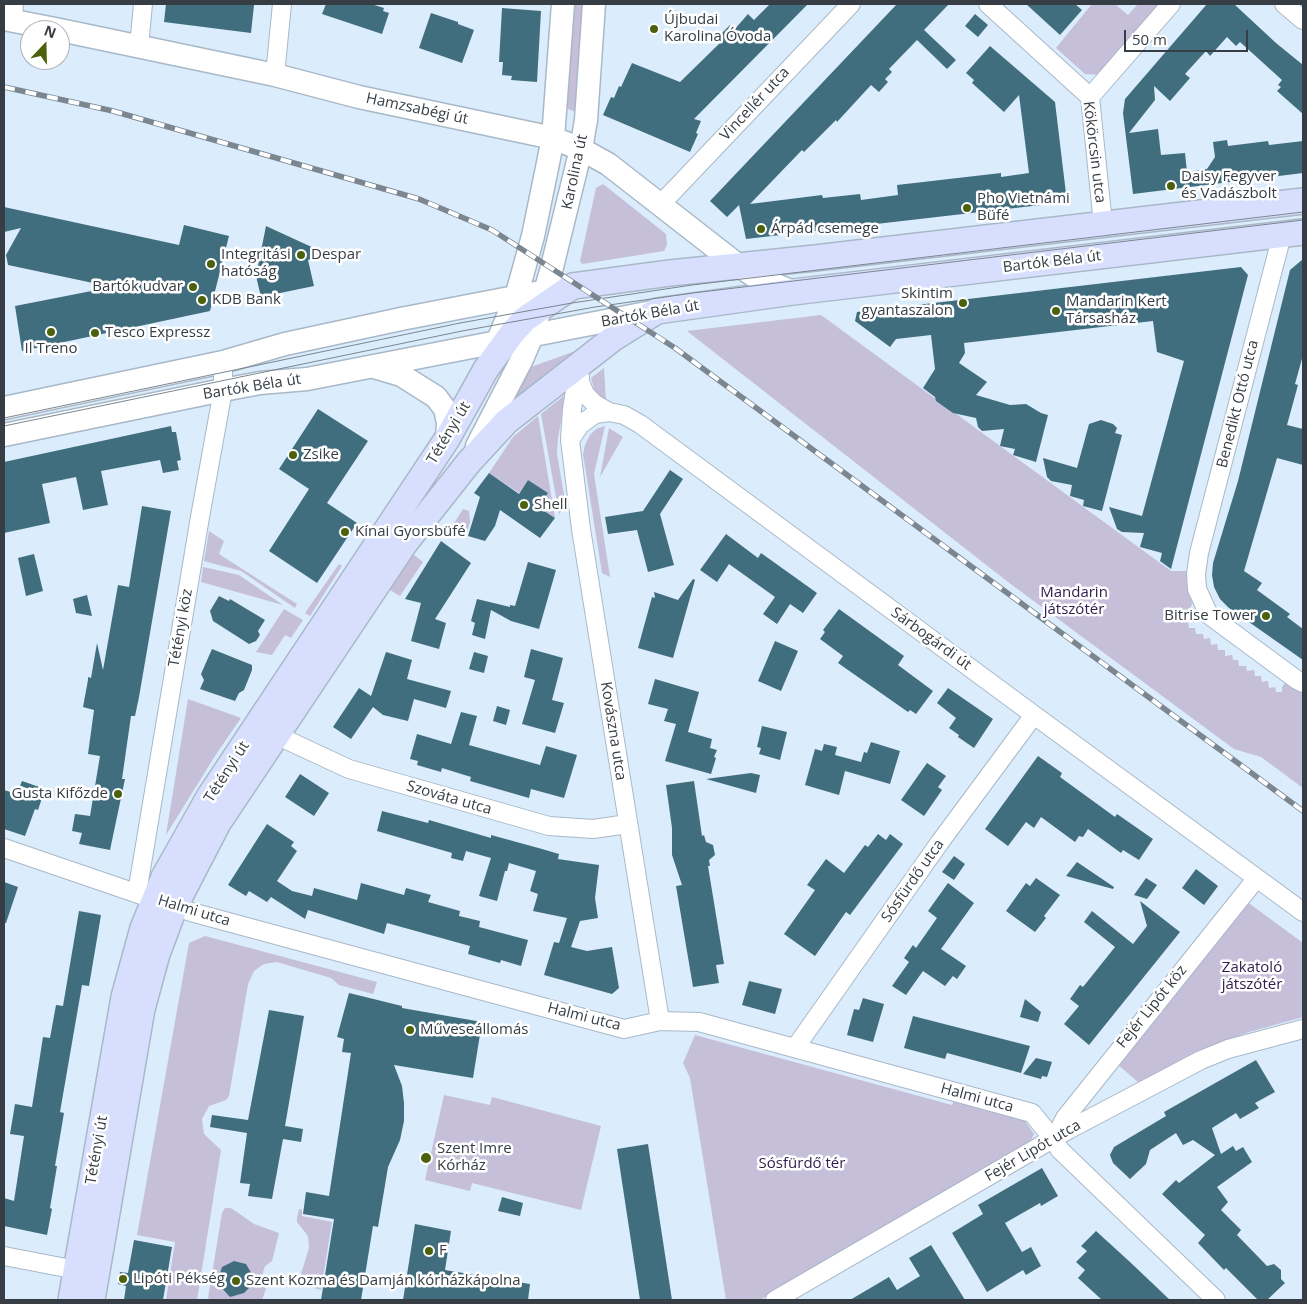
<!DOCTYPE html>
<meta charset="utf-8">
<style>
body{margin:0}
#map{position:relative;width:1307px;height:1304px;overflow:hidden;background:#dbecfc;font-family:"Open Sans",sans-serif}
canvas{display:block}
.frame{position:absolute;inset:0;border:5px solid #373d44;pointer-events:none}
.north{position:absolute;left:20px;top:20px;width:50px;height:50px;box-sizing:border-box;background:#fff;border:1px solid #afb1b4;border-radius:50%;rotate:21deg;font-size:14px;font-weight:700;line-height:20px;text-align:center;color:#373d44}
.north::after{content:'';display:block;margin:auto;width:18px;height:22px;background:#4c610c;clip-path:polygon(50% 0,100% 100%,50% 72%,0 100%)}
.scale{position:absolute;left:1124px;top:30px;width:124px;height:22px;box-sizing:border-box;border:2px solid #373d44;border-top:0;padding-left:6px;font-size:15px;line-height:18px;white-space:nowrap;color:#373d44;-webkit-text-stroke:4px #fff;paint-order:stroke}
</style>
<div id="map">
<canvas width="1307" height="1304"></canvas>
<div class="frame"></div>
<div class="north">N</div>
<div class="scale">50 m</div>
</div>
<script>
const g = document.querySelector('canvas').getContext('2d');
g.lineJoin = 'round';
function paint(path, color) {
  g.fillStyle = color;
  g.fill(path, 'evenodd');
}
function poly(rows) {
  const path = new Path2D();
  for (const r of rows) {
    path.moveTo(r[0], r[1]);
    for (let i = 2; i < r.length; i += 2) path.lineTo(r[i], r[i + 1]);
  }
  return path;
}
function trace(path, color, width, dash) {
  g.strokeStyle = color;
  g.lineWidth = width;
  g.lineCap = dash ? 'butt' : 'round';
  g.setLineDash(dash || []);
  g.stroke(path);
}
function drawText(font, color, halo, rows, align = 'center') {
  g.font = font + ' "Open Sans",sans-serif';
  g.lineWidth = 5;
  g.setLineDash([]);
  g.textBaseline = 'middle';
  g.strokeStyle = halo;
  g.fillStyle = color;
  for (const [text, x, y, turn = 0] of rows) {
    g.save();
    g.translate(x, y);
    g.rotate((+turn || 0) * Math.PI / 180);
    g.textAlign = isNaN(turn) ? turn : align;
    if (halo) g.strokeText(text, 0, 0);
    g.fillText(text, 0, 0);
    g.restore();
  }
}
const green = poly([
 [571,4,585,4,576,112,565,108],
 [1092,4,1115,4,1128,15,1138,4,1163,4,1102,75,1085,74,1056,48],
 [603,184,666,234,667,245,664,251,589,263,582,264,580,261,596,188],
 [821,315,1171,571,1188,571,1189,594,1192,603,1188,622,1189,628,1195,628,1196,634,1203,634,1204,639,1210,638,1211,645,1217,644,1218,650,1225,650,1225,656,1232,655,1233,660,1238,660,1239,666,1246,666,1247,671,1254,670,1255,676,1261,676,1262,682,1268,681,1269,688,1275,687,1276,692,1282,692,1282,687,1286,682,1303,692,1303,788,1261,757,1234,749,1008,582,687,331],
 [584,348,512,403,528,368],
 [604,368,606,401,595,392,591,378],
 [566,394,558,438,557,454,566,506,559,514,541,414],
 [538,416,555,518,538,507,547,493,528,480,519,493,489,473,513,437],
 [605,426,594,474,610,577,602,573,583,454,585,445,590,435,596,429],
 [609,428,623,437,600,477],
 [463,509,469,511,470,522,466,535,449,531],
 [209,531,224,541,219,554,297,604,295,608,241,571,204,561],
 [409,551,423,562,400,596,385,587],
 [339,564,342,566,310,616,305,613],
 [203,567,239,575,283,605,201,582],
 [284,609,303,620,291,638,285,635,272,655,256,652],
 [188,699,241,718,215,756,166,835],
 [1246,901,1303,943,1303,1017,1249,1032,1195,1052,1139,1083,1116,1063],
 [205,936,377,982,373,994,339,985,331,978,277,962,264,964,254,971,248,984,229,1096,226,1100,209,1106,202,1119,204,1134,221,1150,197,1300,166,1300,175,1242,137,1235,189,943],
 [695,1035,952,1105,954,1100,1023,1118,1034,1134,1027,1148,760,1300,726,1300,690,1078,683,1063],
 [444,1095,490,1105,492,1097,601,1126,581,1210,472,1183,470,1191,425,1180],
 [225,1208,231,1208,254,1224,279,1233,272,1261,265,1266,260,1282,266,1289,262,1300,210,1300,208,1298,222,1213],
 [299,1209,302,1210,302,1216,332,1222,321,1290,295,1283,301,1274,309,1248,308,1236,297,1222,297,1218]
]);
const building = poly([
 [166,4,254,5,251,33,164,22],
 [326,4,371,4,384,8,383,11,389,13,382,34,322,14],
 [770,4,808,4,694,119,701,121,696,133,698,134,690,152,603,115,611,97,614,98,619,86,621,87,632,63,680,82,723,40,719,36,730,25,734,30,748,14,754,20],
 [897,4,949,4,924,30,956,60,947,69,917,40,889,69,892,72,885,79,888,82,879,92,871,85,837,122,836,120,804,152,802,150,750,204,822,195,823,198,860,194,861,200,898,195,897,185,1001,173,1001,177,1029,173,1019,95,1004,112,972,83,974,80,966,73,990,46,1055,102,1067,202,746,239,739,205,727,217,710,201],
 [1026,4,1075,4,1082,10,1060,35],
 [1207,4,1234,4,1276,43,1303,65,1303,114,1277,91,1281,87,1278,85,1282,80,1240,42,1236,46,1227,37,1210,56,1206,51,1185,74,1190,78,1170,101,1154,86,1155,100,1129,133,1158,129,1161,155,1185,153,1187,172,1207,169,1215,157,1213,142,1227,140,1228,146,1268,141,1269,145,1303,141,1303,173,1133,194,1123,113,1125,99],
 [502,8,541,11,537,82,511,80,512,76,502,75,503,62,499,62],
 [431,13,458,22,458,24,474,30,462,63,419,48],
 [975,14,988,25,978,37,965,26],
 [4,207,179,245,184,225,229,236,210,311,22,351,15,306,112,287,8,265,6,255,21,228,4,232],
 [266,226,316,249,314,258,308,260,314,286,261,297,256,276],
 [1303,259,1303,355,1295,384,1298,385,1287,425,1303,429,1303,465,1277,458,1244,571,1262,583,1257,590,1290,614,1287,617,1303,629,1303,660,1229,608,1220,599,1214,587,1212,575,1213,563,1238,481,1290,270],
 [1241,267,1248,275,1171,569,1160,561,1162,553,1140,547,1144,533,1122,532,1117,529,1109,507,1142,516,1184,361,1157,352,1153,321,964,343,965,353,959,363,987,382,976,395,1010,405,1026,404,1041,413,1048,415,1036,462,1013,455,1015,449,1000,446,1004,429,982,431,978,427,976,418,953,413,936,401,935,397,923,388,935,369,931,335,896,339,890,347,855,321,857,312],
 [318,409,368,441,327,503,357,523,317,583,269,551,309,489,279,469],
 [1101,420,1113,424,1117,428,1115,433,1122,435,1102,511,1083,506,1084,500,1070,496,1072,485,1051,481,1047,477,1043,458,1077,468,1089,424],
 [171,426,172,432,176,432,181,460,177,461,179,470,163,473,160,460,101,471,108,505,83,510,76,477,42,484,50,523,4,533,4,462],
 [670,470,683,479,660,514,674,565,648,572,637,530,608,534,605,517,643,511],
 [489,473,519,494,528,480,548,493,538,507,555,518,540,538,500,510,495,526,485,541,468,536,480,497,474,493],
 [142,506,171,511,139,697,135,716,131,716,122,779,125,779,110,850,79,844,82,833,72,831,75,814,90,816,100,756,88,754,94,710,83,707,88,680,88,677,91,678,97,643,103,670,118,585,129,587],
 [726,534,758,558,761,553,817,593,803,613,790,604,777,624,763,614,775,597,729,564,717,582,700,570],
 [441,541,471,563,435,619,446,623,439,649,411,641,421,603,405,599],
 [34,554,43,591,26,596,18,558],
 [528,562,556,570,539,629,511,621,491,610,485,639,472,635,475,623,471,621,477,599,510,607,510,605,515,606],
 [693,579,695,580,673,658,638,648,652,597,655,598,654,592,678,600],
 [87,595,92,616,76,613,73,599],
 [219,596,229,601,230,599,265,620,258,631,260,635,256,641,249,644,213,621,210,611],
 [839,609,904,656,898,665,933,691,916,714,910,710,908,712,838,663,843,656,820,639,825,632,823,630],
 [775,641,798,651,781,691,758,681],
 [212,649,252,665,252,670,244,690,239,693,235,701,200,689,204,680,201,674],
 [531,649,563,658,552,700,564,703,555,733,522,724,535,680,524,677],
 [386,652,412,660,407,679,451,691,446,708,414,699,408,721,383,715,373,707,351,739,333,727,359,688,371,696],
 [474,652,488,656,484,673,469,669],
 [655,679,699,692,688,732,712,739,710,748,717,750,714,757,716,758,711,774,665,761,676,724,664,721,668,709,648,704],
 [948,688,993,719,974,748,958,737,959,735,949,728,956,718,937,703],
 [497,706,510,710,506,725,493,721],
 [461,712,477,716,469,745,540,765,546,746,577,755,564,798,531,789,529,798,470,781,471,777,442,768,441,772,417,765,418,761,410,759,417,734,451,744],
 [762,726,787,732,780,760,759,754,761,748,757,747],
 [871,742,900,751,890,784,845,771,839,795,805,785,815,749,822,751,824,744,837,747,835,755,861,762,864,752,867,753],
 [1038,756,1062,773,1060,777,1115,817,1117,814,1153,839,1139,860,1123,850,1121,853,1088,829,1083,837,1079,836,1075,842,1041,817,1034,828,1026,822,1008,846,985,829],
 [927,763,946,776,938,787,942,790,924,816,901,800],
 [751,773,760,775,756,793,706,779],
 [300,774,329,793,314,816,285,797],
 [22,781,45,789,38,810,35,809,25,836,4,829,4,790,17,794],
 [694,781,702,836,704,835,706,842,713,845,715,855,709,860,710,866,708,866,724,964,716,965,719,983,693,987,676,886,682,885,672,855,672,828,666,785],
 [382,811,428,823,429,820,491,838,491,835,542,849,559,854,558,859,599,865,595,898,598,918,580,921,571,947,587,951,612,947,619,988,612,994,544,975,554,942,559,943,567,918,533,911,538,894,530,891,536,871,509,863,507,871,505,871,497,901,479,896,491,858,466,851,463,861,451,858,452,853,377,831],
 [267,824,294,842,291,846,297,851,277,881,292,891,312,896,314,888,357,900,361,883,404,895,406,888,431,895,428,902,460,911,459,916,480,921,479,927,528,940,521,966,501,960,500,963,468,954,470,946,387,923,384,934,308,910,305,919,271,897,267,902,249,891,246,896,228,885],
 [878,834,886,840,890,834,903,844,850,915,846,912,815,956,784,934,815,890,807,885,826,859,844,873,865,845,868,847],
 [954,856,965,864,954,880,942,872],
 [1077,862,1114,887,1113,889,1066,876],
 [1196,869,1218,886,1204,905,1182,888],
 [1036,878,1060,895,1044,916,1046,918,1035,932,1006,911,1026,883,1030,886],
 [1146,878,1157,885,1147,899,1134,895],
 [4,882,18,887,6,923,4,923],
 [948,883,974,903,941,949,966,966,957,979,953,976,945,986,923,971,906,995,892,986,909,962,904,958,913,945,916,948,937,918,928,911],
 [1140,901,1180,932,1089,1045,1064,1024,1079,1006,1070,999,1080,985,1083,987,1115,947,1084,922,1092,911,1133,944,1147,926],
 [79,911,101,915,89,986,82,985,60,1112,64,1113,55,1166,57,1166,50,1208,52,1209,47,1235,4,1226,4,1198,14,1201,24,1136,10,1134,15,1104,32,1107,43,1037,50,1038,56,1005,63,1006],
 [749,981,782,989,775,1014,742,1005],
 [349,993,402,1006,402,1008,482,1022,473,1078,394,1065,402,1086,404,1103,404,1121,400,1140,388,1167,378,1227,373,1226,361,1300,321,1300,334,1219,303,1214,306,1192,329,1196,351,1053,342,1052,344,1039,337,1037],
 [863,998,884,1004,873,1042,847,1035,854,1009,859,1010],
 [1025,999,1041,1012,1038,1022,1020,1017],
 [269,1010,304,1016,285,1126,303,1129,301,1142,283,1139,272,1199,248,1196,250,1184,240,1183,247,1133,210,1127,212,1115,248,1120],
 [913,1016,1030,1046,1021,1073,947,1053,945,1059,904,1048],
 [1036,1058,1052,1062,1047,1077,1042,1076,1041,1079,1023,1074],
 [1256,1060,1275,1092,1255,1103,1259,1108,1240,1119,1236,1113,1212,1128,1221,1154,1233,1146,1236,1151,1243,1147,1252,1162,1217,1187,1228,1202,1221,1210,1241,1230,1237,1235,1267,1266,1274,1264,1281,1270,1281,1279,1285,1283,1267,1300,1258,1300,1226,1268,1224,1270,1198,1243,1205,1235,1162,1194,1176,1180,1179,1183,1215,1155,1193,1140,1183,1145,1176,1133,1150,1150,1146,1164,1130,1179,1113,1163,1110,1155,1114,1147,1166,1116,1164,1112],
 [648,1144,672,1300,640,1300,617,1149],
 [1042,1168,1058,1196,1041,1206,1040,1203,1005,1223,1022,1252,1031,1247,1041,1266,1026,1275,1023,1270,987,1292,952,1233,983,1214,978,1205],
 [502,1197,523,1203,520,1216,498,1211],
 [415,1224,451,1231,445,1270,530,1284,528,1300,403,1300],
 [1096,1231,1130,1262,1170,1300,1102,1300,1078,1278,1085,1270,1076,1262,1087,1251,1081,1246],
 [134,1240,172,1247,163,1300,124,1300,126,1286,118,1284,120,1272,128,1273],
 [931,1245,965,1300,850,1300,889,1277,897,1290,920,1276,909,1258],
 [234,1261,246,1264,253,1276,252,1282,249,1288,244,1293,230,1297,220,1286,218,1280,222,1267]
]);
const minor = poly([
 [988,4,1090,97,1103,224],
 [1284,4,1303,20],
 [13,21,14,4],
 [139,46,143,4],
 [275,75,282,4],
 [1090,97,1171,4],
 [660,205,851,4],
 [1282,235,1199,553,1196,574,1197,589,1209,615,1297,680,1303,683],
 [579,379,585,394,595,404,609,412,624,415,640,424,1034,715,1303,912],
 [609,412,595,414,580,425,570,440,581,529,660,1021],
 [570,439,572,409,575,391,580,377],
 [276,735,349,769,549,826,593,829,628,824],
 [4,848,191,912,624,1029,660,1021,699,1022,1032,1113,1054,1140,1060,1150,1216,1300],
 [137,893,200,517,223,390,223,362],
 [795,1048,940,842,1034,715],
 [1055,1138,1065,1118,1256,879],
 [4,1256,87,1272],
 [775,1300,1068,1130,1201,1060,1228,1049,1303,1029]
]);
const tertiary = poly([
 [4,19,60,30],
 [60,30,275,75,359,97,553,138,581,149,608,164,739,266,756,277,793,292],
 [496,345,516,297,533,236,547,168,553,138,563,4],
 [374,367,401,375,436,397,445,409,448,423,447,439],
 [4,408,223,362,285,344,401,319,572,286],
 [4,435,223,390,260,383,307,379,652,312],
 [477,446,521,361,532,336,551,271,581,149,586,120,594,4]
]);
const secondary = poly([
 [71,1300,124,997,143,928,164,877,209,797,447,439,486,369,513,332,525,319,573,286,670,273,815,258,1303,201],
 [92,1300,142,1009,157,954,175,906,218,823,405,543,469,462,507,421,615,337,657,311,793,292,1303,232]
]);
const tram = poly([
 [4,418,460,323,572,303,692,285,1303,212],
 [4,426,462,331,595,307,693,293,1303,220]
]);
const rail = poly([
 [4,87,113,111,419,199,492,230,675,348,1303,811]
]);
const markers = [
 [654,29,5,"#4c610c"],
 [1171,186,5,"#4c610c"],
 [967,208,5,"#4c610c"],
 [761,229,5,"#4c610c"],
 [301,255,5,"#4c610c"],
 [211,264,5,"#4c610c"],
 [193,287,5,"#4c610c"],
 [202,300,5,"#4c610c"],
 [963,303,5,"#4c610c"],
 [1056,311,5,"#4c610c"],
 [51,332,5,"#4c610c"],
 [95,333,5,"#4c610c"],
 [293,455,5,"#4c610c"],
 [524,505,5,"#4c610c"],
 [345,532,5,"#4c610c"],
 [1266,616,5,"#4c610c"],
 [118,794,5,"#4c610c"],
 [410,1030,5,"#4c610c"],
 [426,1158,6,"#4c610c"],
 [429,1251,5,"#4c610c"],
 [123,1279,5,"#4c610c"],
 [236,1281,5,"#4c610c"]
];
const poiNames = [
 ["Újbudai",664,20],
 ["Karolina Óvoda",664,37],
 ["Daisy Fegyver",1181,177],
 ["és Vadászbolt",1181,194],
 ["Pho Vietnámi",977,199],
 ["Büfé",977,216],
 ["Árpád csemege",771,229],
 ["Integritási",221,255],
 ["hatóság",221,272],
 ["Despar",311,255],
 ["Bartók udvar",183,287,"right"],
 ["Skintim",953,294,"right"],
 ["gyantaszalon",953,311,"right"],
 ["KDB Bank",212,300],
 ["Mandarin Kert",1066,302],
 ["Társasház",1066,319],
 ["Tesco Expressz",105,333],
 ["Il Treno",51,349,"center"],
 ["Zsike",303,455],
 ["Shell",534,505],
 ["Kínai Gyorsbüfé",355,532],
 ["Bitrise Tower",1256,616,"right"],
 ["Gusta Kifőzde",108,794,"right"],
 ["Műveseállomás",420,1030],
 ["Szent Imre",437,1149],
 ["Kórház",437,1166],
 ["F",439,1251],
 ["Lipóti Pékség",133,1279],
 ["Szent Kozma és Damján kórházkápolna",246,1281]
];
const streetNames = [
 ["Vincellér utca",755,104,-47],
 ["Hamzsabégi út",417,109,12],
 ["Kökörcsin utca",1094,152,83],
 ["Karolina út",575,172,-78],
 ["Bartók Béla út",1052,262,-7],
 ["Bartók Béla út",650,314,-10],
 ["Bartók Béla út",252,387,-9],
 ["Benedikt Ottó utca",1238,404,-76],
 ["Tétényi út",449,433,-59],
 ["Tétényi köz",181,628,-80],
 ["Sárbogárdi út",931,639,36],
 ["Kovászna utca",613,731,81],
 ["Tétényi út",227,772,-57],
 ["Szováta utca",449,798,16],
 ["Sósfürdő utca",913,881,-55],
 ["Halmi utca",194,911,17],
 ["Fejér Lipót köz",1152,1007,-51],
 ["Halmi utca",584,1017,14],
 ["Halmi utca",977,1098,15],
 ["Tétényi út",97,1150,-80],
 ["Fejér Lipót utca",1033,1151,-30]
];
const parkNames = [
 ["Mandarin",1074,593],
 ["játszótér",1074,610],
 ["Zakatoló",1252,968],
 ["játszótér",1252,985],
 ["Sósfürdő tér",802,1164]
];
paint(green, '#c5bfda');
paint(building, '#416e7e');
trace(minor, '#a8b8c7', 20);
trace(tertiary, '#a8b8c7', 25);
trace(secondary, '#a8b8c7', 28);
trace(minor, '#fff', 18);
trace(tertiary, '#fff', 22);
trace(secondary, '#d8dffe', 25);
trace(tram, '#7b8690', 1);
trace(rail, '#7b8690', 5.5);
trace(rail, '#fff', 4, [11]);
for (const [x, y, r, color] of markers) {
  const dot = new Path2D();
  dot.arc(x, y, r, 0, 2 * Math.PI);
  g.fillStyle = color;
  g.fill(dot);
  trace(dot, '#fff', 2);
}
drawText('15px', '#373d44', '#fff', poiNames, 'left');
drawText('15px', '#373d44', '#fff', streetNames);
drawText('15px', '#2e1d4d', '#fff', parkNames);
</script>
